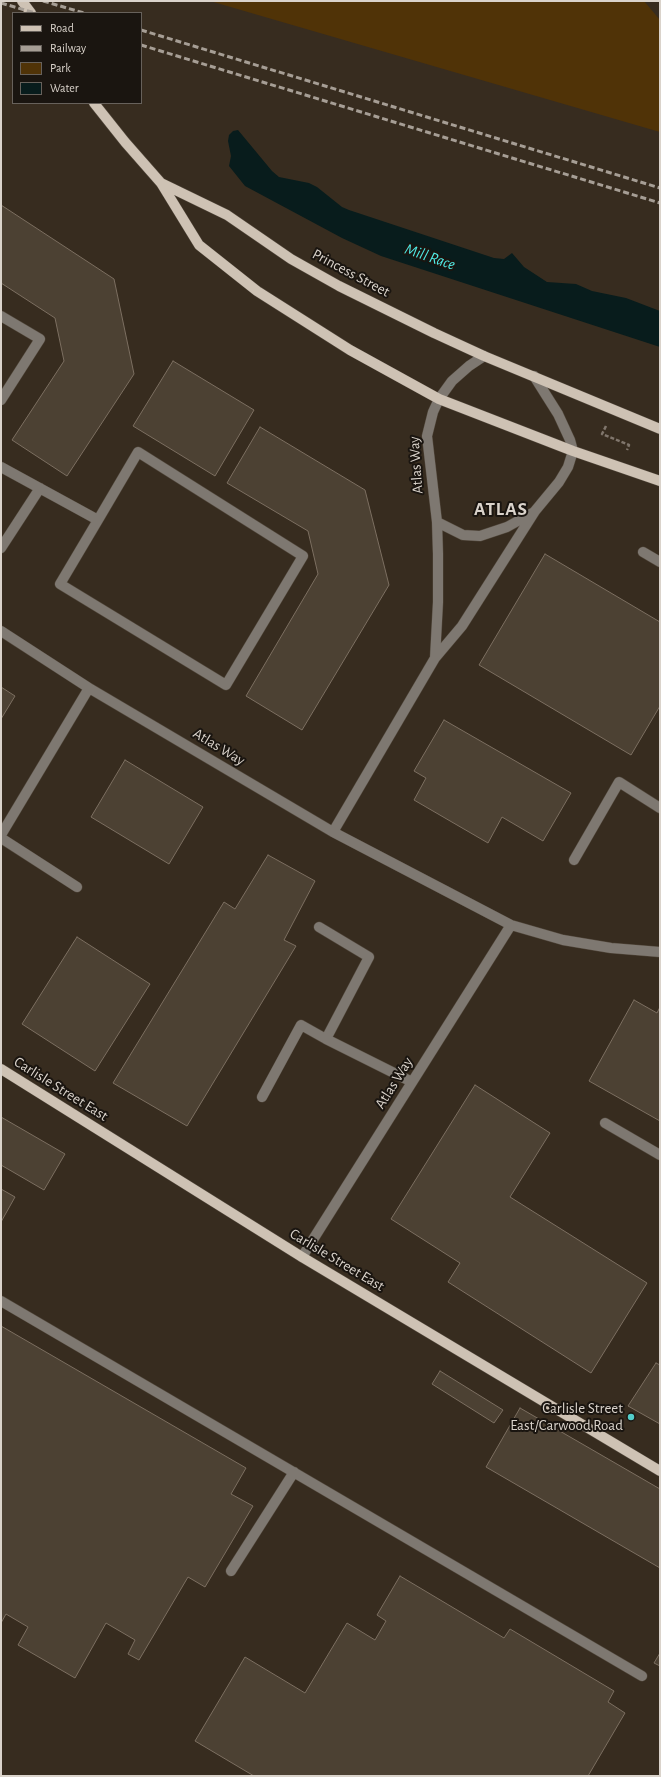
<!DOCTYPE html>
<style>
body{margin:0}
#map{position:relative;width:661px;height:1777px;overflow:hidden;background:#372c1f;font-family:"Alegreya Sans",sans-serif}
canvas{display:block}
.frame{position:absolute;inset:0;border:2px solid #dad3cb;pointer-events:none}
.legend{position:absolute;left:12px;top:12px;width:130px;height:92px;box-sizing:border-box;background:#1a1510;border:1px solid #67615b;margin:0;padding:5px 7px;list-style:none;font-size:12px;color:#dad3cb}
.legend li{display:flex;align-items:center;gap:8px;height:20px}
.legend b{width:20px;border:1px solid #67615b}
</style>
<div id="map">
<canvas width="661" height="1777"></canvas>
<div class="frame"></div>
<ul class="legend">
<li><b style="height:5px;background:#cec2b4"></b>Road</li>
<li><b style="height:5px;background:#a69e95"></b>Railway</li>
<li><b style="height:11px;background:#503307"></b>Park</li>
<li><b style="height:11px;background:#081c1c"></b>Water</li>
</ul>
</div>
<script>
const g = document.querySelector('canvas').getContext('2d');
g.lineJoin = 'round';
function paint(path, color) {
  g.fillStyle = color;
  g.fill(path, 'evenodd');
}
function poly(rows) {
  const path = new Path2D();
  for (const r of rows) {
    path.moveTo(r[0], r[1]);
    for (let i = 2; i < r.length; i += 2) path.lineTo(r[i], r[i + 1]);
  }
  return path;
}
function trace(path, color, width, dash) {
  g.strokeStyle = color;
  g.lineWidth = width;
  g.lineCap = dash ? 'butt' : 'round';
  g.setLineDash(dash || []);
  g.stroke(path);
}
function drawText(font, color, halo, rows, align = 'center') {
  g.font = font + ' "Alegreya Sans",sans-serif';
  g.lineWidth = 4;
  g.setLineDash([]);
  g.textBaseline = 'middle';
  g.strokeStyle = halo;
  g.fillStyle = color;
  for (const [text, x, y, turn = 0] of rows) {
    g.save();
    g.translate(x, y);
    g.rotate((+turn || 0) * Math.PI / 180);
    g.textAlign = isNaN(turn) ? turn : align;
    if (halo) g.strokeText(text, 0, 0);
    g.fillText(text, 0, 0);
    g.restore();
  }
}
const green = poly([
 [210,1,644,1,660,20,660,132]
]);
const water = poly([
 [238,130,272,171,279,177,309,183,317,187,342,207,349,210,494,258,504,259,512,253,524,267,547,282,576,284,592,291,626,298,660,311,660,347,381,256,342,238,245,186,229,166,231,156,228,141,229,135,233,131]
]);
const building = poly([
 [1,205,114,279,134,374,67,476,12,440,64,361,55,318,1,283,1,205],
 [173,361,254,410,215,476,133,426,173,361],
 [260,427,365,490,389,585,302,730,246,696,318,574,308,531,227,483,260,427],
 [545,554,660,622,660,706,631,755,479,665,545,554],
 [1,687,15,696,1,719,1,687],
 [444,720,571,793,543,841,502,817,488,843,414,800,426,778,414,771,444,720],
 [125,760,203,807,169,864,91,817,125,760],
 [268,855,315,881,284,940,296,946,187,1126,113,1083,224,902,235,909,268,855],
 [77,937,150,984,95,1071,22,1024,77,937],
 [634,1000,657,1013,660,1007,660,1121,589,1081,634,1000],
 [475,1085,550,1133,510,1197,647,1283,591,1373,448,1282,460,1263,391,1219,475,1085],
 [1,1117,65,1154,44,1190,1,1165,1,1117],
 [1,1189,15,1197,1,1222,1,1189],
 [1,1326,246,1468,231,1494,253,1506,205,1587,188,1577,139,1660,128,1654,135,1640,106,1623,75,1678,18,1645,28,1627,6,1614,1,1623,1,1326],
 [656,1363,660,1365,660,1424,628,1406,656,1363],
 [440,1371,503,1410,494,1423,432,1384,440,1371],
 [520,1408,660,1489,660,1568,486,1467,520,1408],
 [400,1576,504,1638,510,1629,614,1691,608,1702,625,1713,588,1776,254,1776,195,1741,245,1657,305,1693,347,1623,375,1640,386,1621,377,1615,400,1576],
 [660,1653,660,1666,654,1663,660,1653]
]);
const path = poly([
 [606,426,602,434,629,445,627,450]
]);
const minor = poly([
 [1,316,40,339,1,400],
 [1,467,98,520,138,452,303,556,226,685,60,584,98,520],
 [437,522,463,535,480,536,507,527,534,512],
 [1,548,40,488],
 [643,552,660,562],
 [1,631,89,688,333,832,435,658,462,626,535,511,559,482,568,467,573,451,570,440,558,414,534,376],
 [435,658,438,602,438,554,437,522,427,436,433,412,439,399,452,381,469,366,484,356],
 [333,832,511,925,563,940,611,948,660,952],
 [1,835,89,688],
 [1,838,77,887],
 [574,860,619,782,660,808],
 [319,927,369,957,326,1039,412,1082],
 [262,1097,301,1025,326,1039],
 [605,1123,660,1155],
 [302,1257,511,925],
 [1,1301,642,1676],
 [231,1571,294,1472]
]);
const major = poly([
 [22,1,31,13],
 [94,103,125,142,161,183,199,245,257,291,350,350,439,399,573,451,660,481],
 [161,183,227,215,291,259,339,286,434,333,484,356,660,429],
 [1,1069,302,1257,660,1471]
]);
const rail = poly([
 [43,1,84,13],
 [1,3,35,13],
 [141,30,660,188],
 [141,45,660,203]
]);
const markers = [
 [631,1417,4,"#53cdc9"]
];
const streetNames = [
 ["Princess Street",351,273,28],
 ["Atlas Way",416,465,-94],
 ["Atlas Way",219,747,31],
 ["Atlas Way",394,1083,-58],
 ["Carlisle Street East",61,1089,32],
 ["Carlisle Street East",337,1260,31]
];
const poiNames = [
 ["Carlisle Street",623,1408],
 ["East/Carwood Road",623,1425]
];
const waterNames = [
 ["Mill Race",430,257,19]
];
const districtNames = [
 ["ATLAS",501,509]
];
paint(green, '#503307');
paint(water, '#081c1c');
paint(building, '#4c4133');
trace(building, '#7c6f61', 1);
trace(minor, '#51473b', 11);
trace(major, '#51473b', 11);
trace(path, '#80766c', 2.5, [4, 2]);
trace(minor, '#7e7871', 10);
trace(major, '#cec2b4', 10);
trace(rail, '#a69e95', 3, [6, 3]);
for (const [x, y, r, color] of markers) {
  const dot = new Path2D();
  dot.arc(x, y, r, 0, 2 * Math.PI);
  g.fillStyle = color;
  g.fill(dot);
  trace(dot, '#1a1510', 1.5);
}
drawText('15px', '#dad3cb', '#1a1510', streetNames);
drawText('15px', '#dad3cb', '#1a1510', poiNames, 'right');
drawText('italic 16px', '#4febe6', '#1a1510', waterNames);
g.letterSpacing = '1px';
drawText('bold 19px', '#dad3cb', '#1a1510', districtNames);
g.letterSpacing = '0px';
</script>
